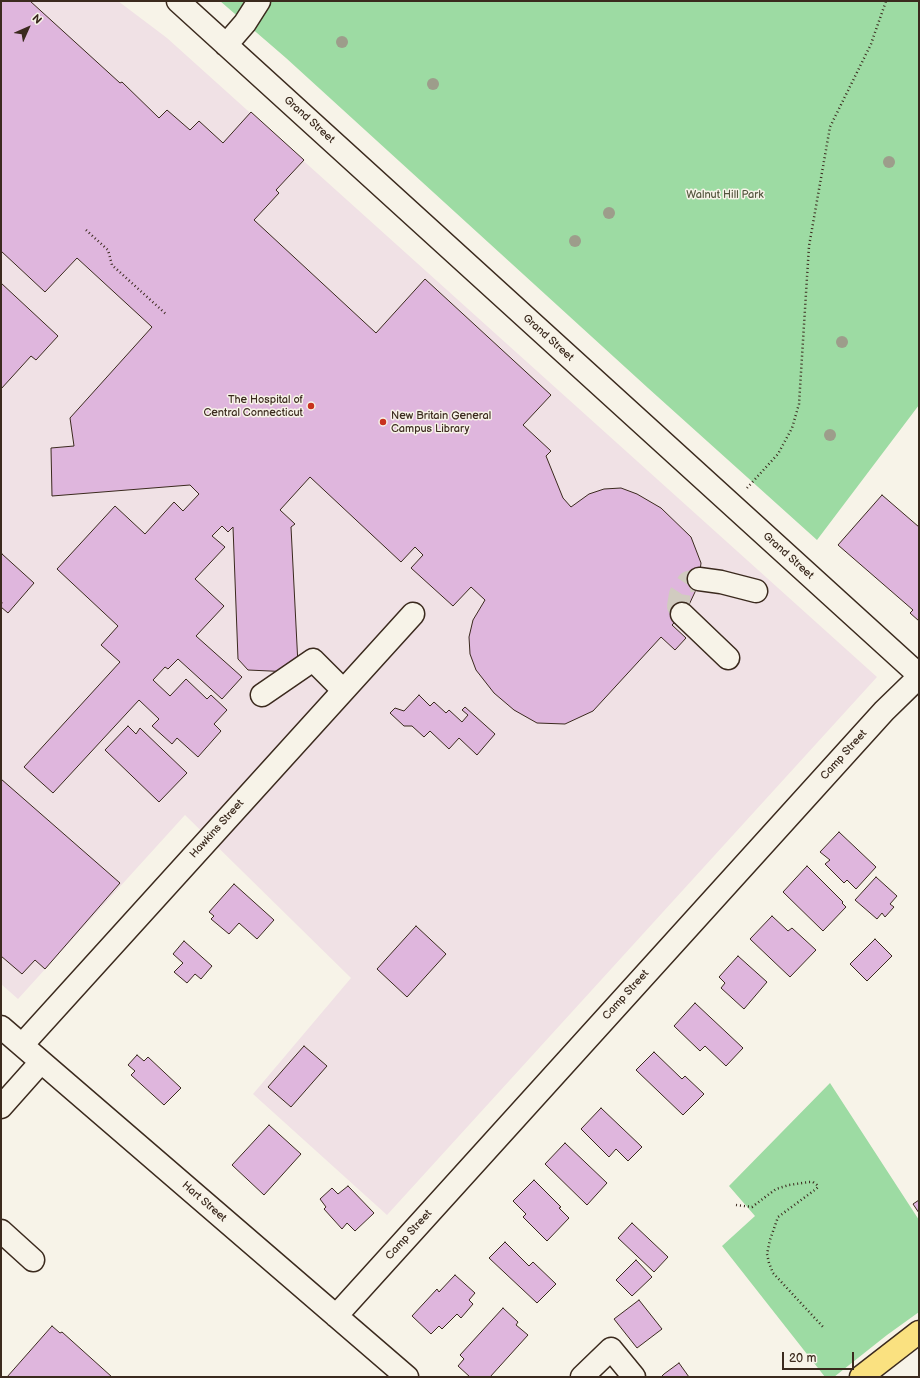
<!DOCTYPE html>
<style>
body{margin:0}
#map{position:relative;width:920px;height:1378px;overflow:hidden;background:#f7f3e8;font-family:"Balsamiq Sans",sans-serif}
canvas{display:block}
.frame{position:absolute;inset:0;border:2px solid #3b2a1e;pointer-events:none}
.north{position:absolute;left:8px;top:8px;width:40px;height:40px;-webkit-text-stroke:3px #f7f3e8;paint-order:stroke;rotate:45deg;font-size:11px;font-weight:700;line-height:16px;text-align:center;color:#3b2a1e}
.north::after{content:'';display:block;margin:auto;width:14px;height:18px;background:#3b2a1e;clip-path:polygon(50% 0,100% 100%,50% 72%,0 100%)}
.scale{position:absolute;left:782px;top:1352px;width:72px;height:18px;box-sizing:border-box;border:2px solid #3b2a1e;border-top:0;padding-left:5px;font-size:12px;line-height:14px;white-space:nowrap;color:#3b2a1e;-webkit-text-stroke:3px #f7f3e8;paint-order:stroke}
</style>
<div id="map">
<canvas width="920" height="1378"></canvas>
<div class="frame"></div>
<div class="north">N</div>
<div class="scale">20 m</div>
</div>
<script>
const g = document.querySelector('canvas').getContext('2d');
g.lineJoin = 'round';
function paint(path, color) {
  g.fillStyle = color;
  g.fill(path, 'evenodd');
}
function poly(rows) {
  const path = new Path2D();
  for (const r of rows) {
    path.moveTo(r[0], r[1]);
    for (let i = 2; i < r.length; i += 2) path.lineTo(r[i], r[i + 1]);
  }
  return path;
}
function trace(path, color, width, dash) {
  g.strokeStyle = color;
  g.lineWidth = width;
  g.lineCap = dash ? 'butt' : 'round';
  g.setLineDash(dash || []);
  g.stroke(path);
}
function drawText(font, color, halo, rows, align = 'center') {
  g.font = font + ' "Balsamiq Sans",sans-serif';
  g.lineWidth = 3;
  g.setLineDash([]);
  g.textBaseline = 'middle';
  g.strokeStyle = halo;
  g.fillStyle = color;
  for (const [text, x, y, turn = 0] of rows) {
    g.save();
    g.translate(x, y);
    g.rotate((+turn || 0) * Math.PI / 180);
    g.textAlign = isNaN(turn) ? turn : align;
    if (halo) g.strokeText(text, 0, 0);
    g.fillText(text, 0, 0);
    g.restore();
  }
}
const built = poly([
 [1,1,118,1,167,38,877,677,387,1215,253,1094,351,978,185,815,18,999,1,984]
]);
const green = poly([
 [220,1,919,1,919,405,817,540,648,388,286,58],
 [830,1083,919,1220,919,1312,887,1335,834,1377,825,1377,722,1246,755,1216,729,1186]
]);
const building = poly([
 [1,1,30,1,120,83,122,82,159,118,167,110,190,130,199,121,223,143,251,112,304,160,276,190,279,193,254,220,376,333,425,279,551,395,523,425,551,451,546,456,563,498,571,507,589,494,604,489,621,488,637,494,661,508,691,537,701,563,699,579,695,592,687,609,672,625,686,638,675,650,661,637,593,711,565,724,537,723,514,710,494,693,476,670,470,654,469,637,473,620,485,600,471,587,453,606,411,568,423,555,415,547,401,562,310,477,280,510,295,524,291,527,298,665,292,672,248,670,238,659,233,527,228,532,222,526,212,536,225,547,195,579,224,606,196,636,242,677,222,699,178,659,168,669,165,667,153,680,170,696,186,679,207,699,211,695,227,710,214,724,221,731,198,757,177,738,172,744,152,726,159,719,139,700,53,793,24,767,120,662,101,645,118,626,57,569,115,506,145,534,174,502,183,511,199,494,190,485,52,496,51,448,74,446,70,418,152,327,77,258,45,292,1,251,1,1],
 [1,283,58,336,36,360,31,356,1,389,1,283],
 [882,495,919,527,919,621,910,613,913,610,838,545,882,495],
 [2,554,34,583,8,613,1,607,2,602,1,601,1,556,2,554],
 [419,695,430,706,434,702,446,713,449,710,462,722,468,715,462,710,465,707,495,734,477,755,459,738,449,749,430,731,424,737,412,726,404,726,390,713,395,708,404,711,419,695],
 [128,726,136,734,140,728,187,773,159,802,105,750,128,726],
 [1,779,120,883,45,969,35,960,22,974,1,956,1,779],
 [839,832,876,867,856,889,847,880,844,883,825,864,830,860,820,852,839,832],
 [807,866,843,902,842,903,846,907,823,931,783,892,807,866],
 [876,877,897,896,890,904,894,907,885,917,882,913,877,919,855,900,876,877],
 [234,884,274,920,257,939,239,923,229,934,211,919,214,916,209,912,234,884],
 [772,916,788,931,792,928,816,950,790,977,750,939,772,916],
 [416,926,446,954,407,997,377,969,416,926],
 [875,939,892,956,867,981,850,964,875,939],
 [184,941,212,966,201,979,195,974,187,983,174,972,183,963,173,954,184,941],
 [738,956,767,982,744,1009,721,988,725,983,719,977,738,956],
 [695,1003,743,1048,726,1066,705,1046,700,1051,674,1026,695,1003],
 [304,1046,327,1066,291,1107,268,1087,304,1046],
 [654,1052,682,1079,685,1076,704,1094,683,1115,636,1070,654,1052],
 [137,1055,144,1061,148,1057,181,1088,164,1105,131,1075,135,1071,128,1065,137,1055],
 [601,1108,642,1147,628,1161,616,1149,609,1157,581,1129,601,1108],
 [269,1125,301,1154,264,1195,232,1165,269,1125],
 [565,1143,607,1183,587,1205,545,1164,565,1143],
 [534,1180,561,1207,559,1208,569,1218,547,1241,523,1217,526,1214,513,1201,534,1180],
 [348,1186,374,1213,355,1231,347,1223,342,1229,324,1209,326,1207,320,1199,332,1188,338,1194,348,1186],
 [919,1200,919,1213,913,1204,919,1200],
 [632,1223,668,1257,654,1272,618,1238,632,1223],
 [505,1242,529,1266,533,1262,556,1284,537,1303,489,1258,505,1242],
 [636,1260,652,1277,632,1296,616,1280,636,1260],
 [455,1275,475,1293,469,1300,473,1304,461,1318,457,1314,442,1329,439,1326,431,1334,412,1316,437,1289,439,1292,455,1275],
 [639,1300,662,1329,637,1348,614,1319,639,1300],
 [503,1308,518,1322,516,1325,528,1335,490,1377,470,1377,458,1366,464,1359,460,1355,503,1308],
 [52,1326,60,1333,62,1332,112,1377,7,1377,52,1326],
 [679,1363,689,1377,661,1377,664,1374,679,1363]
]);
const minorTunnel = poly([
 [682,614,678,606,680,594,688,582,699,579]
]);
const path = poly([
 [86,230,108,250,112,265,167,315],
 [747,488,778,454,792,428,799,404,809,246,830,127,871,44,886,1],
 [736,1205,752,1207,776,1189,789,1185,809,1182,813,1182,817,1185,818,1187,816,1189,778,1217,770,1240,767,1254,769,1263,773,1273,824,1328]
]);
const minor = poly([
 [178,1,919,675],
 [226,45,245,23,259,1],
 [699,579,721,582,756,591],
 [682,614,728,658],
 [262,695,313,660,343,690],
 [1,1027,407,1377],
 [22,1045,413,614],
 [1,1107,41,1062],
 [1,1231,33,1260],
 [336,1316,884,711,919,677],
 [582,1377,611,1349,634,1377]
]);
const major = poly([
 [861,1377,919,1332]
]);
const trees = [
 [342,42],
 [433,84],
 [889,162],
 [609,213],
 [575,241],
 [842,342],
 [830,435]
];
const markers = [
 [311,406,4,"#c8321e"],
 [383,422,4,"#c8321e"]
];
const streetNames = [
 ["Grand Street",309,120,42],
 ["Grand Street",548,338,42],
 ["Grand Street",788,556,42],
 ["Camp Street",844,755,-48],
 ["Hawkins Street",217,829,-48],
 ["Camp Street",626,995,-48],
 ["Hart Street",204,1202,41],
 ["Camp Street",409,1235,-48]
];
const parkNames = [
 ["Walnut Hill Park",725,195]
];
const poiNames = [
 ["The Hospital of",303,400],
 ["Central Connecticut",303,413],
 ["New Britain General",391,416,"left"],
 ["Campus Library",391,429,"left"]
];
paint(built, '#f0e1e5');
paint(green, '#9ddba3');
paint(building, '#dfb6dd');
trace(building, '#3b2a1e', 1);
trace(minorTunnel, '#d1cbc0', 22, [22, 11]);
trace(minor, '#3b2a1e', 25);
trace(major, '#3b2a1e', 25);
trace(path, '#3b2a1e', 2.5, [1, 3]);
trace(minor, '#f7f3e8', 22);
trace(major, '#fae180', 22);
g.fillStyle = '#9d9d8b';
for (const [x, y] of trees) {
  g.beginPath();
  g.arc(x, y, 6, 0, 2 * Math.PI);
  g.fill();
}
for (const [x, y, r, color] of markers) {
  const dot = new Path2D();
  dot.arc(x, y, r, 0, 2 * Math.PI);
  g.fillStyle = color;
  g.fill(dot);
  trace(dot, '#f7f3e8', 1.5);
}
drawText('11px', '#3b2a1e', '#f7f3e8', streetNames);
drawText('11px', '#54563f', '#f7f3e8', parkNames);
drawText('11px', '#3b2a1e', '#f7f3e8', poiNames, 'right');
</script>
